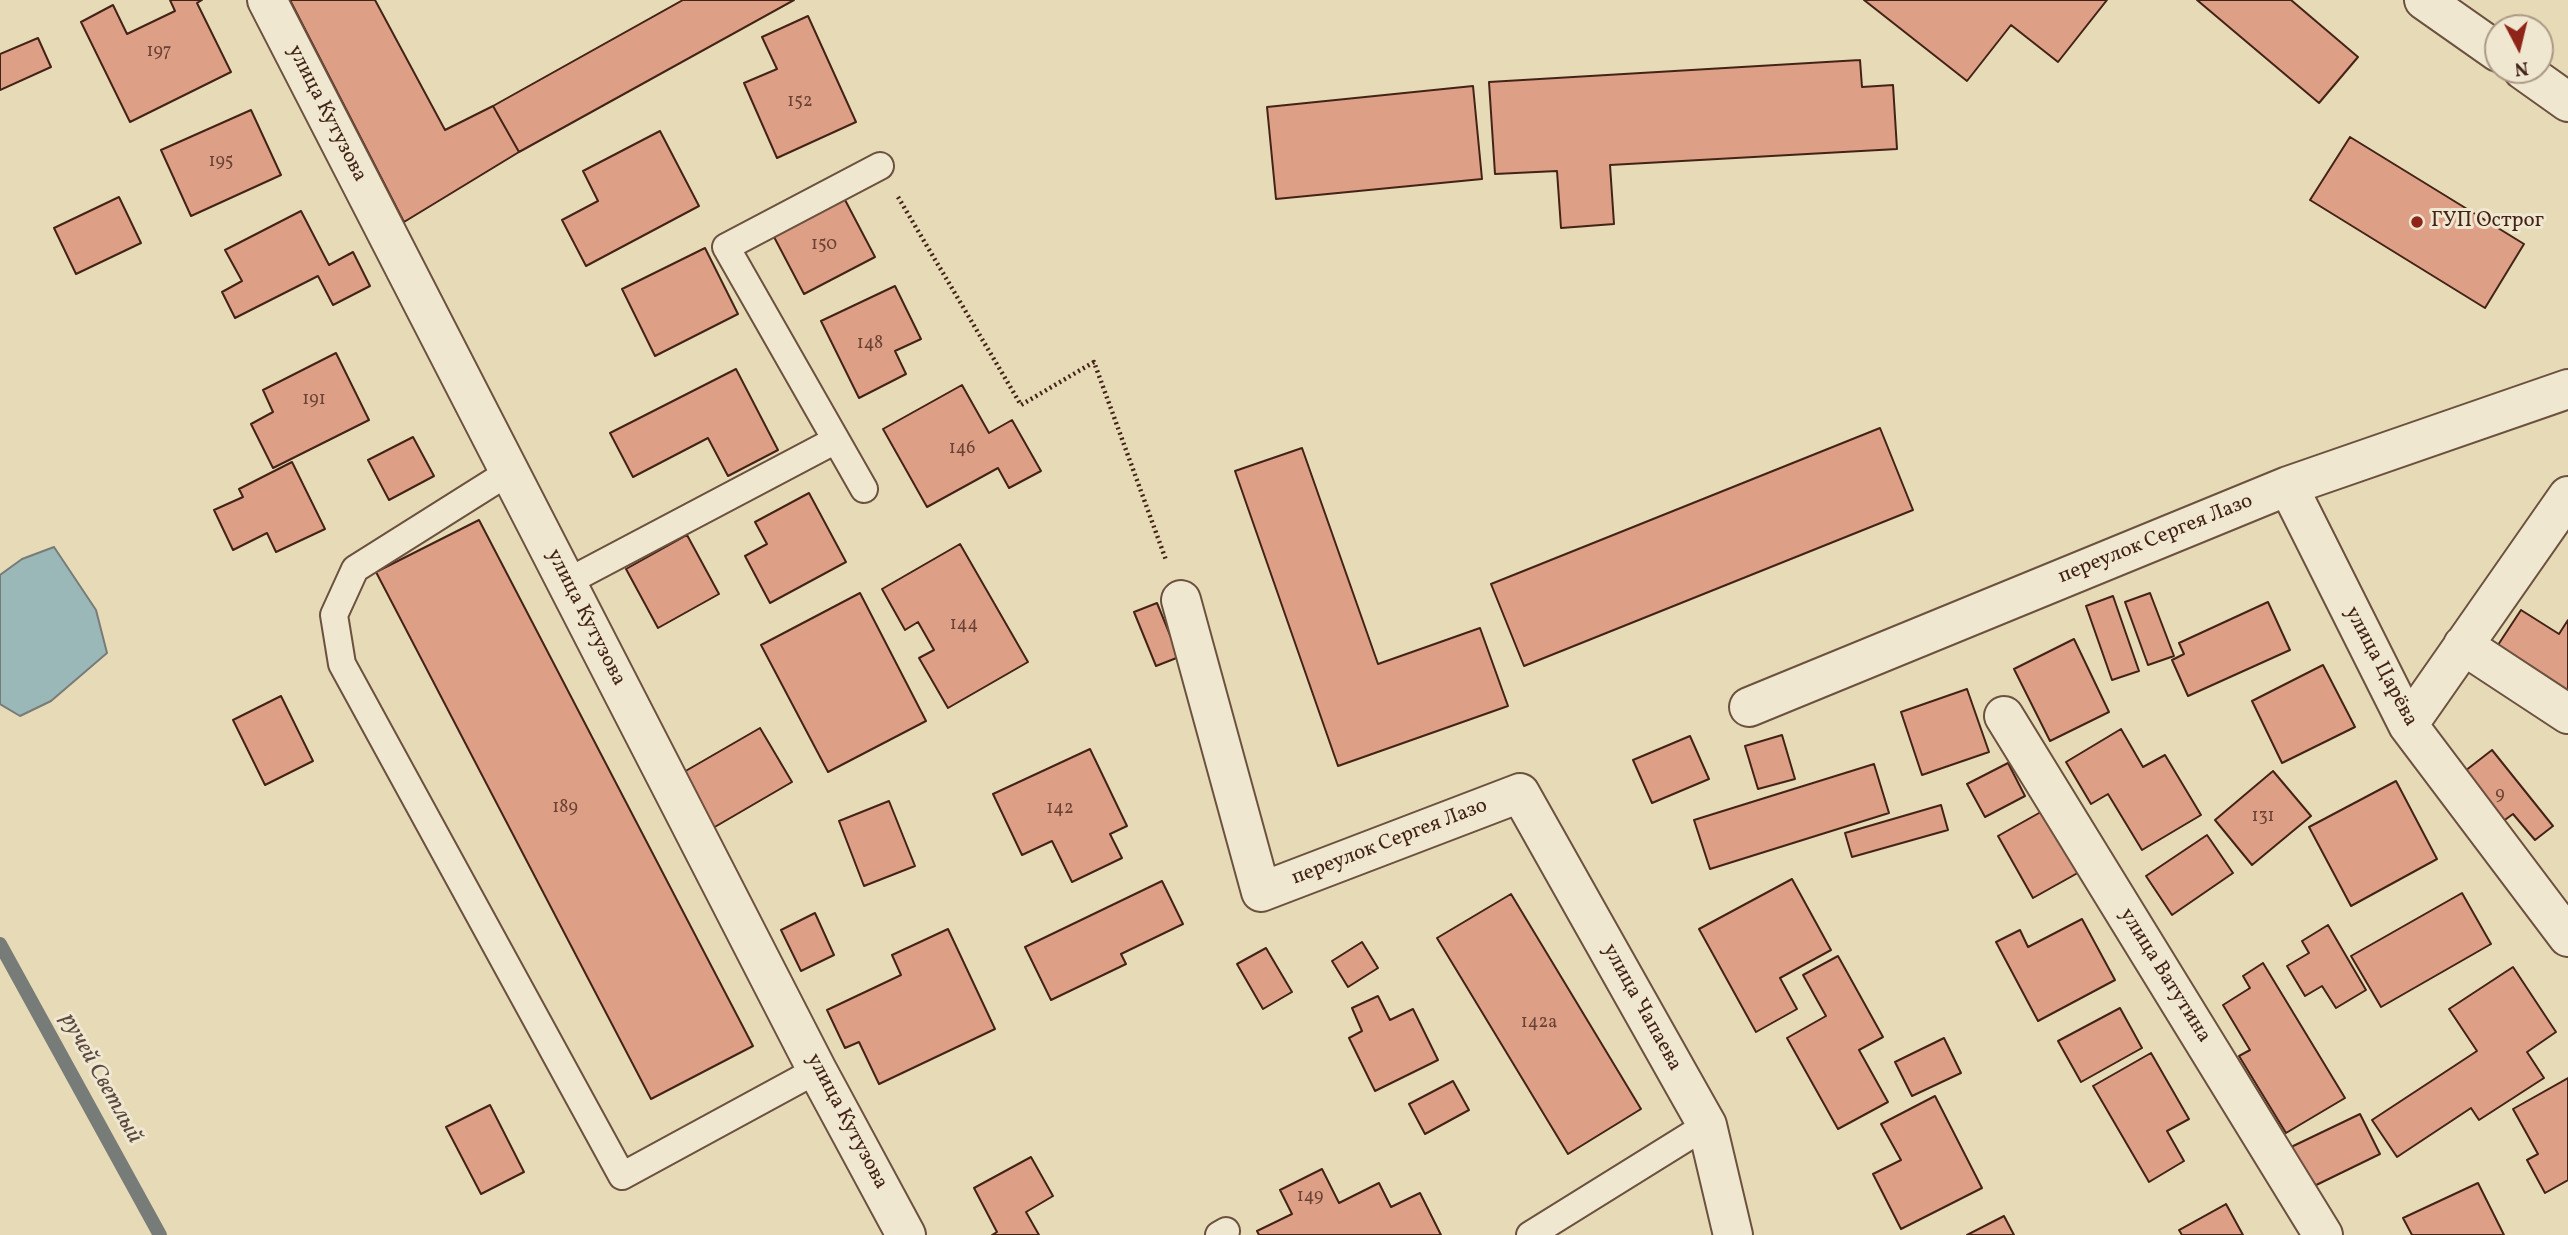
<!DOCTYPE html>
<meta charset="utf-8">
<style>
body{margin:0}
#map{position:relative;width:2568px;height:1235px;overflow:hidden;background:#e6dab7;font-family:Vollkorn,serif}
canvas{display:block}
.north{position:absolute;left:2484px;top:14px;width:70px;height:70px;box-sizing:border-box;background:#efe7d0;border:2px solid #ab9986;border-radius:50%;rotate:173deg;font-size:19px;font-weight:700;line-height:28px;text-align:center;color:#442317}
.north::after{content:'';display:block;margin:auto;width:24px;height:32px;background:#8f2418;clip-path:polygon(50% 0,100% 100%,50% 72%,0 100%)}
</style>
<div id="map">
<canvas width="2568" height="1235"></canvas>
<div class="north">N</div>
</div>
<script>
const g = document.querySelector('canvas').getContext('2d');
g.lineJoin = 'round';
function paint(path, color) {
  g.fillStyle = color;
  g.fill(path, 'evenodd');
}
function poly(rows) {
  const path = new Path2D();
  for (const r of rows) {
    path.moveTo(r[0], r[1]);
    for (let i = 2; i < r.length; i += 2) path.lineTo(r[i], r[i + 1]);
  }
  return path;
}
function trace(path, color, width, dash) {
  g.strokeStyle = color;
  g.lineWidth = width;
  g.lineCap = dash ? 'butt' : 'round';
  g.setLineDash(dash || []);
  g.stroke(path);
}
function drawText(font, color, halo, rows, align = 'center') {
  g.font = font + ' Vollkorn,serif';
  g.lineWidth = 6;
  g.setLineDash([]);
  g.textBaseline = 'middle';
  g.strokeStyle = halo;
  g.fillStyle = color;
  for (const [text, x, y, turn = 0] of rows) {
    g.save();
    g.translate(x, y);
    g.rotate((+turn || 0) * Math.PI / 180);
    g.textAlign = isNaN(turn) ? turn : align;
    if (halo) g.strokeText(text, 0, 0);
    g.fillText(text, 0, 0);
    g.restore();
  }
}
const water = poly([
 [54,547,96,610,107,653,51,701,20,716,0,704,0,575,22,559,54,547]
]);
const stream = poly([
 [0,944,160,1235]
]);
const building = poly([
 [170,0,202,0,197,3,231,72,130,122,81,22,113,5,127,34,175,11,170,0],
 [290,0,375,0,445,130,493,106,519,152,404,222,290,0],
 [683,0,794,0,519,152,493,106,683,0],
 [1864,0,2107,0,2058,62,2011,25,1967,81,1864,0],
 [2197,0,2291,0,2358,57,2319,103,2197,0],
 [808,16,856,122,777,158,744,83,777,69,762,37,808,16],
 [38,38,51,67,0,90,0,54,38,38],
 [1860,60,1862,87,1893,85,1897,149,1610,165,1614,224,1561,228,1557,171,1495,174,1489,82,1860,60],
 [1473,86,1482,179,1276,199,1267,107,1473,86],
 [251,110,281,175,191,216,161,150,251,110],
 [660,131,699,206,586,266,562,220,598,201,583,171,660,131],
 [2350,137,2524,244,2485,308,2310,200,2350,137],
 [119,197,141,243,76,274,54,228,119,197],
 [844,198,875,257,804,294,773,235,844,198],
 [301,211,329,265,353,252,370,286,333,305,318,276,235,318,222,292,242,281,225,250,301,211],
 [705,248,738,314,655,356,622,289,705,248],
 [895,286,921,339,895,351,906,374,859,398,821,321,895,286],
 [336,353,369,420,273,468,251,424,273,412,263,390,336,353],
 [736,369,778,450,728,476,708,438,633,477,610,433,736,369],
 [962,385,989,433,1012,420,1041,471,1009,488,998,468,927,507,883,429,962,385],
 [1880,428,1913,510,1524,666,1491,584,1880,428],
 [413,437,434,476,389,500,368,460,413,437],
 [1302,448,1378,664,1480,628,1508,706,1338,766,1235,471,1302,448],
 [292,462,325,529,276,552,267,533,233,550,214,510,243,497,239,489,292,462],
 [809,493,846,562,770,603,745,556,767,544,755,522,809,493],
 [479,520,753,1046,651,1099,376,572,479,520],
 [687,535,719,594,658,628,626,569,687,535],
 [960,544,1028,662,948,708,919,658,934,650,918,622,905,630,882,589,960,544],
 [860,593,926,721,828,772,761,645,860,593],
 [2150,593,2174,656,2148,665,2125,602,2150,593],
 [2113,596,2139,671,2112,680,2086,606,2113,596],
 [2268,602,2290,650,2188,696,2172,660,2184,654,2179,643,2268,602],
 [1157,603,1179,657,1156,666,1134,612,1157,603],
 [2521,610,2559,634,2568,620,2568,694,2496,648,2521,610],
 [2074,639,2109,712,2050,741,2014,669,2074,639],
 [2323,665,2355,727,2282,763,2252,701,2323,665],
 [1967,689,1989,752,1922,775,1901,712,1967,689],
 [281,696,313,761,265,785,233,720,281,696],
 [760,728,792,782,701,835,670,780,760,728],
 [2121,729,2143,767,2165,755,2201,815,2142,850,2108,794,2091,804,2066,762,2121,729],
 [1782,735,1795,779,1758,789,1745,746,1782,735],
 [1690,736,1709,779,1652,803,1633,760,1690,736],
 [1090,749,1127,826,1110,834,1122,858,1072,882,1052,841,1022,855,993,794,1090,749],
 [2492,750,2553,826,2535,840,2513,814,2495,827,2456,778,2492,750],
 [2008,763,2025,796,1985,817,1967,784,2008,763],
 [1874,764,1889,813,1710,869,1694,820,1874,764],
 [2273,771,2311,816,2252,865,2215,820,2273,771],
 [2396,781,2437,859,2351,906,2309,827,2396,781],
 [889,801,915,866,864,886,839,821,889,801],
 [1941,805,1948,830,1852,857,1845,833,1941,805],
 [2048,808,2083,870,2033,898,1998,836,2048,808],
 [2207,835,2233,873,2172,915,2146,876,2207,835],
 [1792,879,1831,950,1780,978,1797,1009,1756,1032,1699,929,1792,879],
 [1162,881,1183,924,1121,954,1126,964,1051,1000,1025,947,1162,881],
 [2462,893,2491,944,2381,1007,2351,956,2462,893],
 [1511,894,1641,1109,1568,1154,1437,938,1511,894],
 [815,913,834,955,801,971,781,930,815,913],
 [2082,919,2115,980,2038,1021,1996,942,2020,930,2028,947,2082,919],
 [2328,925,2366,990,2336,1008,2322,986,2305,996,2287,966,2309,953,2302,941,2328,925],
 [948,929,995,1029,879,1084,859,1042,845,1048,827,1010,901,975,892,955,948,929],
 [1362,942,1378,968,1348,987,1332,961,1362,942],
 [1266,948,1292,992,1263,1009,1237,964,1266,948],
 [1838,956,1883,1037,1859,1050,1888,1102,1838,1129,1787,1038,1826,1016,1803,975,1838,956],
 [2263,963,2345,1098,2286,1133,2239,1056,2250,1050,2223,1005,2250,988,2243,976,2263,963],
 [2513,967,2556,1032,2527,1052,2544,1078,2479,1120,2471,1108,2397,1157,2372,1120,2477,1051,2449,1009,2513,967],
 [1378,996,1390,1020,1413,1009,1438,1060,1375,1091,1349,1038,1362,1031,1352,1008,1378,996],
 [2120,1008,2142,1048,2081,1082,2058,1041,2120,1008],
 [1944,1038,1961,1073,1912,1096,1895,1062,1944,1038],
 [2151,1053,2189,1119,2167,1131,2184,1161,2149,1182,2093,1086,2151,1053],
 [2568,1078,2568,1180,2545,1193,2527,1160,2538,1154,2513,1109,2568,1078],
 [1453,1081,1469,1110,1425,1134,1409,1104,1453,1081],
 [1935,1096,1982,1188,1901,1229,1873,1174,1901,1160,1881,1124,1935,1096],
 [490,1105,524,1172,481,1194,446,1127,490,1105],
 [2360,1114,2380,1154,2308,1189,2289,1148,2360,1114],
 [1031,1157,1053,1196,1026,1212,1039,1235,992,1235,997,1232,974,1188,1031,1157],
 [1322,1169,1339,1203,1379,1183,1391,1207,1420,1193,1441,1235,1259,1235,1257,1231,1292,1214,1280,1190,1322,1169],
 [2478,1183,2504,1235,2412,1235,2403,1218,2478,1183],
 [2226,1204,2243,1235,2182,1235,2179,1230,2226,1204],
 [2004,1216,2014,1235,1967,1235,2004,1216]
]);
const path = poly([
 [898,197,1021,405,1094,362,1166,560]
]);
const lane = poly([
 [509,472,355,569,334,615,342,664,622,1176,817,1070],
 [864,489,726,247,880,166],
 [567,582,836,440],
 [1219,1235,1226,1231],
 [1530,1235,1707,1125]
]);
const street = poly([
 [267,0,817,1070,906,1235],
 [2424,0,2498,52],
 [2523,70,2568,102],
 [2288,486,2408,725,2568,937],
 [1181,600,1261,892,1520,793,1707,1125,1733,1235],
 [2463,645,2568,714],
 [1749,707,2288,486,2568,389],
 [2004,716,2323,1235],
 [2408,725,2568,496]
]);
const markers = [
 [2417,222,7,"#8f2418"]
];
const numberNames = [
 ["197",159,53],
 ["152",800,103],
 ["195",221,163],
 ["150",824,246],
 ["148",870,345],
 ["191",314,401],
 ["146",962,450],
 ["144",964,626],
 ["9",2500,796],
 ["189",565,809],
 ["142",1060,810],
 ["131",2263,818],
 ["142а",1539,1024],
 ["149",1310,1198]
];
const streetNames = [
 ["улица Кутузова",326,114,63],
 ["переулок Сергея Лазо",2156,540,-22],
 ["улица Кутузова",585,618,63],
 ["улица Царёва",2380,667,62],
 ["переулок Сергея Лазо",1390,843,-21],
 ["улица Ватутина",2164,976,58],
 ["улица Чапаева",1641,1008,61],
 ["улица Кутузова",846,1122,62]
];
const poiNames = [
 ["ГУП Острог",2431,222]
];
const waterNames = [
 ["ручей Светлый",100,1079,61]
];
paint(water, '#9bb8b9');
trace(water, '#787c78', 2);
trace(stream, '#787c78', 14);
paint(building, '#de9f87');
trace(building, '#442317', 2);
trace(lane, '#6c513f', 30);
trace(street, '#6c513f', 42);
trace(path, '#442317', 4.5, [2, 3.5]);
trace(lane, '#efe7d0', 26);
trace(street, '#efe7d0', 38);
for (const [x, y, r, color] of markers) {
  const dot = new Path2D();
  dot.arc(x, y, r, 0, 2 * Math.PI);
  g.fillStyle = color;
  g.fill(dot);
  trace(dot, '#efe7d0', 2.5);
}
drawText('18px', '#6a4233', null, numberNames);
drawText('21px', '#442317', '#efe7d0', streetNames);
drawText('21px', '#442317', '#efe7d0', poiNames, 'left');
drawText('italic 23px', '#5a4840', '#efe7d0', waterNames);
</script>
